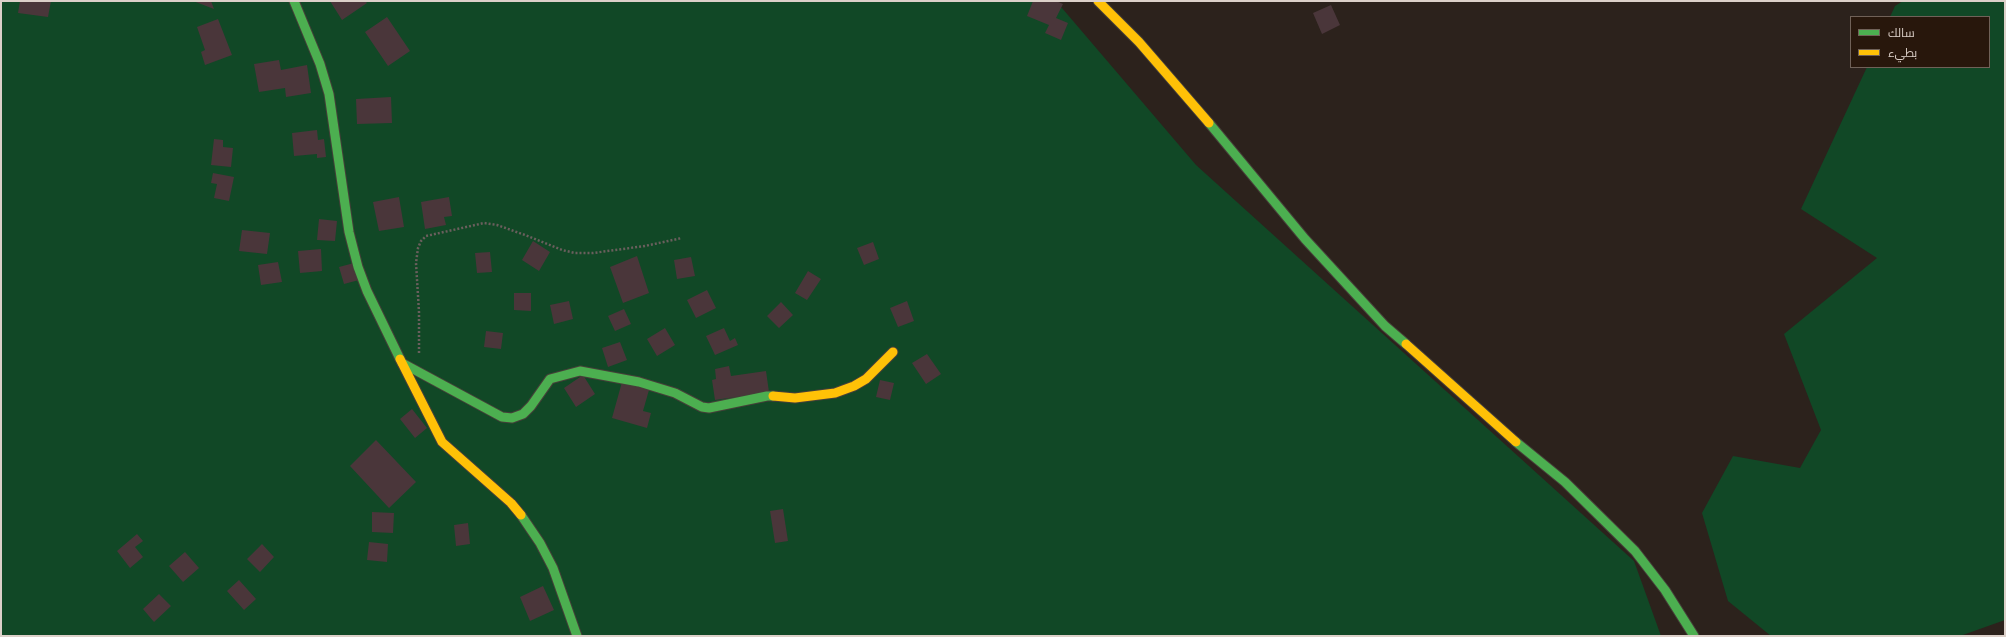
<!DOCTYPE html>
<meta charset="utf-8">
<style>
body{margin:0}
#map{position:relative;width:2006px;height:637px;overflow:hidden;background:#2c221c;font-family:"DM Sans",Cairo,sans-serif}
canvas{display:block}
.frame{position:absolute;inset:0;border:2px solid #dcd0c9;pointer-events:none}
.legend{position:absolute;left:1850px;top:16px;width:140px;height:52px;box-sizing:border-box;background:#28170c;border:1px solid #706158;margin:0;padding:5px 7px;list-style:none;font-size:12px;color:#dcd0c9}
.legend li{display:flex;align-items:center;gap:8px;height:20px}
.legend b{width:20px;border:1px solid #706158}
</style>
<div id="map">
<canvas width="2006" height="637"></canvas>
<div class="frame"></div>
<ul class="legend">
<li><b style="height:5px;background:#4caf50"></b>سالك</li>
<li><b style="height:5px;background:#ffc107"></b>بطيء</li>
</ul>
</div>
<script>
const g = document.querySelector('canvas').getContext('2d');
g.lineJoin = 'round';
function paint(path, color) {
  g.fillStyle = color;
  g.fill(path, 'evenodd');
}
function poly(rows) {
  const path = new Path2D();
  for (const r of rows) {
    path.moveTo(r[0], r[1]);
    for (let i = 2; i < r.length; i += 2) path.lineTo(r[i], r[i + 1]);
  }
  return path;
}
function trace(path, color, width, dash) {
  g.strokeStyle = color;
  g.lineWidth = width;
  g.lineCap = dash ? 'butt' : 'round';
  g.setLineDash(dash || []);
  g.stroke(path);
}
const green = poly([
 [1,1,1056,1,1196,165,1634,561,1661,636,1,636],
 [1903,1,2005,1,2005,620,1960,636,1771,636,1728,601,1702,513,1733,456,1800,468,1821,430,1784,334,1877,258,1801,209,1867,67,1989,67,1989,17,1890,17,1895,6]
]);
const building = poly([
 [20,1,51,1,48,17,18,13],
 [193,1,211,1,214,9],
 [330,1,365,1,367,3,342,20],
 [1033,1,1056,1,1063,4,1056,18,1068,23,1061,40,1045,33,1049,25,1027,16],
 [1331,5,1340,25,1322,34,1313,13],
 [387,17,410,51,388,66,365,32],
 [218,19,232,55,205,65,201,52,205,50,197,27],
 [279,60,281,70,307,65,311,93,286,97,285,88,259,92,254,64],
 [391,97,392,123,357,124,356,99],
 [317,130,318,140,324,139,326,157,317,158,317,154,294,156,292,133],
 [214,139,223,140,223,147,233,148,231,167,211,165],
 [213,173,234,177,229,201,214,198,217,184,211,183],
 [399,197,404,227,379,231,373,202],
 [449,197,452,216,444,217,446,225,425,229,421,202],
 [319,219,337,221,335,241,317,240],
 [242,230,270,233,267,254,239,251],
 [533,241,550,252,539,271,522,260],
 [873,242,879,259,864,265,857,248],
 [321,249,322,271,300,273,298,251],
 [490,252,492,272,477,273,475,253],
 [637,256,649,293,623,303,610,267],
 [691,257,695,276,677,279,674,260],
 [278,262,282,282,261,285,258,265],
 [354,263,359,280,344,284,339,267],
 [808,271,821,279,807,300,795,293],
 [707,290,716,308,696,318,687,300],
 [514,293,531,293,531,311,514,310],
 [569,301,573,319,554,324,550,305],
 [907,301,914,321,898,327,890,308],
 [781,302,793,315,779,328,767,316],
 [624,309,631,324,615,331,608,316],
 [665,328,675,345,657,356,647,339],
 [724,328,730,341,735,338,738,345,715,355,706,336],
 [486,331,503,333,501,349,484,347],
 [620,342,627,360,608,367,602,348],
 [927,354,941,374,926,384,912,363],
 [729,366,731,376,766,371,769,392,715,400,712,380,716,379,715,369],
 [583,375,595,394,576,407,564,388],
 [880,380,894,383,890,400,876,397],
 [622,382,649,390,643,411,651,413,647,428,612,418],
 [412,409,427,428,415,438,400,419],
 [376,440,416,482,389,508,350,466],
 [783,509,788,541,775,543,770,511],
 [372,512,394,513,393,533,372,532],
 [468,523,470,544,456,546,454,525],
 [137,534,143,541,135,547,143,557,130,568,117,551],
 [369,542,388,544,387,562,367,560],
 [262,544,274,557,260,572,247,559],
 [185,552,199,568,183,582,169,566],
 [239,580,256,599,244,610,227,591],
 [543,586,554,610,530,621,520,597],
 [159,594,171,606,154,622,143,609]
]);
const path = poly([
 [419,353,419,312,416,263,418,248,421,241,426,236,484,223,497,225,525,235,562,250,575,253,593,253,645,246,682,238]
]);
const fast = poly([
 [294,1,320,64,329,94,349,232,358,267,367,291,400,359],
 [1209,123,1305,239,1385,326,1406,344],
 [402,363,502,417,512,418,523,414,531,406,550,379,580,371,639,382,675,393,702,407,709,408,767,396,773,396],
 [1516,442,1565,482,1635,551,1665,590,1694,636],
 [521,515,540,543,553,568,577,636]
]);
const slow = poly([
 [1098,1,1139,42,1209,123],
 [1406,344,1516,442],
 [400,359,442,442,511,503,521,515],
 [773,396,795,398,835,393,854,386,866,379,893,352]
]);
paint(green, '#114826');
paint(building, '#4a363a');
trace(fast, '#463f39', 11);
trace(slow, '#463f39', 11);
trace(path, '#6a5f5d', 2.5, [2, 2]);
trace(fast, '#4caf50', 9);
trace(slow, '#ffc107', 9);
</script>
